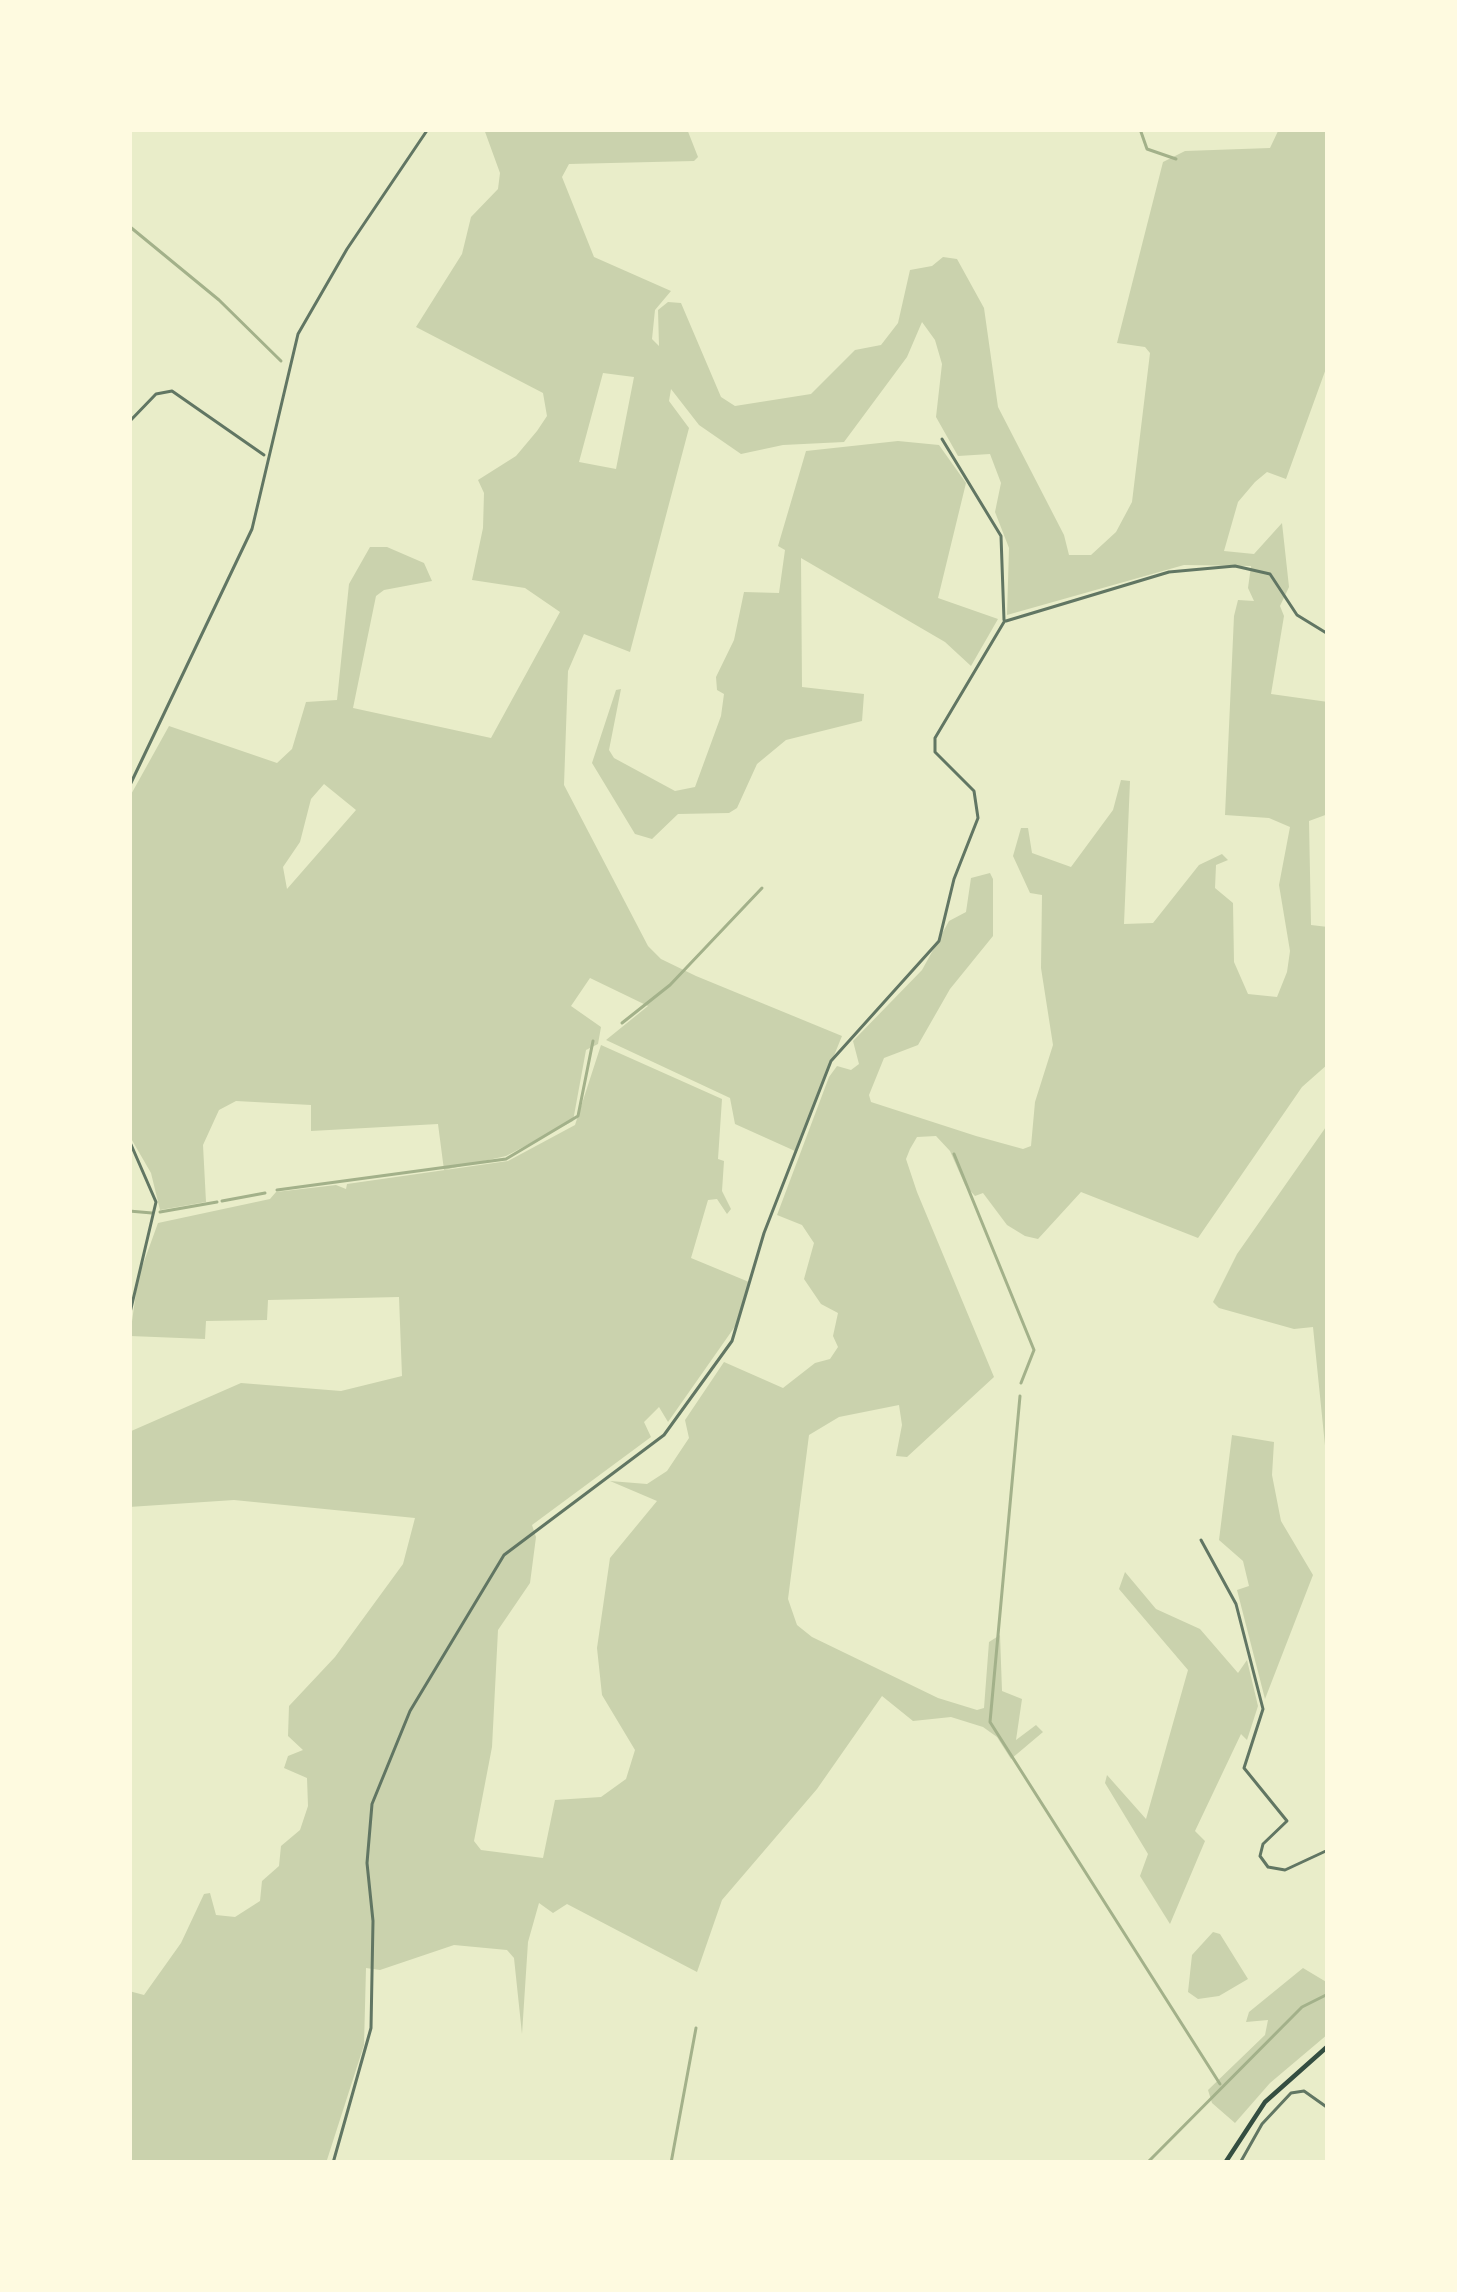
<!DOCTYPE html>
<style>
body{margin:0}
#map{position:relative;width:1457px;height:2292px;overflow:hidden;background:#e9edc9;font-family:"DM Sans",sans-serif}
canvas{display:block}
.frame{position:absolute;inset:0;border:132px solid #fefae0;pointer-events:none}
</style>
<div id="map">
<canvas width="1457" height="2292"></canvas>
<div class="frame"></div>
</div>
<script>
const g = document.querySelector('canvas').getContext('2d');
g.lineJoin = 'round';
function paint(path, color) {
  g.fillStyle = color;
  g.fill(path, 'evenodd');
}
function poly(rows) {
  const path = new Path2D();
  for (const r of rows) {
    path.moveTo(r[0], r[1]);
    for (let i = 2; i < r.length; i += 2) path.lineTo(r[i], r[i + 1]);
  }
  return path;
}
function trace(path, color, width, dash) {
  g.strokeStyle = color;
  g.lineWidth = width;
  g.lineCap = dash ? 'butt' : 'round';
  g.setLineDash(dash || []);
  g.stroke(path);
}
const green = poly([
 [484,129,687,129,698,157,694,161,569,164,562,177,594,257,671,291,655,310,652,339,659,346,658,310,668,302,681,303,721,397,735,406,811,394,855,350,881,345,898,323,910,270,932,266,943,257,957,259,984,308,998,407,1064,535,1069,555,1091,555,1116,532,1132,502,1150,353,1145,347,1117,343,1163,162,1185,151,1270,148,1279,129,1328,129,1328,363,1286,479,1267,472,1255,482,1238,502,1224,551,1254,554,1282,523,1289,587,1280,606,1284,616,1271,694,1328,702,1328,814,1309,821,1311,925,1328,927,1328,1064,1302,1087,1198,1238,1081,1192,1038,1239,1025,1236,1007,1225,983,1193,975,1196,965,1185,950,1151,936,1136,917,1137,910,1149,906,1159,917,1192,994,1377,907,1457,896,1456,902,1425,899,1405,839,1417,809,1435,788,1599,797,1625,812,1637,938,1698,977,1710,984,1708,989,1642,1000,1635,1002,1691,1022,1699,1016,1740,1036,1725,1043,1732,1011,1759,997,1737,983,1727,951,1717,913,1721,882,1696,817,1789,722,1900,697,1972,567,1904,553,1913,539,1903,528,1942,522,2034,514,1958,507,1950,454,1945,380,1970,366,1968,364,2045,326,2163,129,2163,129,1991,144,1995,181,1943,204,1894,210,1893,216,1915,235,1917,260,1901,262,1881,279,1866,281,1846,300,1830,308,1806,307,1778,284,1768,288,1756,303,1750,288,1736,289,1706,335,1657,403,1564,415,1518,234,1500,129,1507,129,1432,241,1383,341,1391,402,1376,399,1297,268,1300,267,1320,206,1321,205,1339,130,1336,138,1278,158,1223,270,1199,276,1192,336,1185,346,1189,347,1184,508,1161,575,1125,601,1045,722,1099,718,1159,724,1161,722,1191,731,1209,727,1214,717,1199,708,1200,691,1258,749,1282,736,1325,668,1422,659,1407,644,1422,651,1437,532,1525,536,1537,530,1583,498,1630,492,1747,474,1841,481,1850,543,1858,555,1800,601,1797,626,1779,635,1750,602,1695,597,1648,610,1558,657,1501,610,1481,647,1484,667,1471,689,1438,685,1420,724,1362,783,1388,815,1363,830,1359,838,1347,833,1336,838,1313,821,1304,804,1279,814,1243,802,1225,777,1215,829,1077,837,1066,851,1070,859,1064,853,1041,922,970,949,921,966,912,971,878,990,873,993,879,993,936,950,989,918,1045,884,1058,869,1095,871,1102,976,1136,1023,1149,1031,1146,1035,1102,1053,1045,1041,968,1042,895,1030,893,1013,856,1021,828,1028,828,1032,853,1071,867,1113,810,1121,780,1130,781,1124,924,1153,923,1199,865,1222,854,1228,860,1216,865,1215,888,1233,903,1234,962,1248,994,1277,997,1287,972,1290,951,1279,885,1290,827,1269,818,1225,815,1234,616,1238,600,1254,601,1248,588,1251,566,1184,565,1007,615,1009,548,995,512,1001,483,990,454,958,456,936,417,942,364,935,340,922,322,907,357,844,442,783,445,741,454,699,425,671,389,669,401,689,428,630,652,584,634,568,671,564,785,648,946,661,959,696,976,842,1036,795,1151,735,1124,730,1098,606,1040,648,1006,590,978,571,1006,601,1027,598,1044,586,1050,573,1121,506,1156,444,1170,438,1124,311,1131,311,1105,236,1101,219,1110,203,1145,206,1202,160,1210,151,1173,129,1135,129,798,169,726,277,763,292,749,306,702,337,700,349,584,370,547,387,547,424,563,432,581,384,590,376,596,353,708,491,738,560,612,525,588,472,580,483,528,484,493,478,480,516,456,537,431,547,416,543,393,416,327,462,254,471,217,498,189,500,173],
 [603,373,634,377,616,469,579,462],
 [324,784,356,810,287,889,283,867,300,842,311,799],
 [898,441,939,445,966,483,938,598,998,619,971,666,945,642,801,558,802,687,864,694,862,721,786,740,757,764,737,808,729,813,678,814,652,839,635,834,592,763,616,690,621,689,609,750,614,758,675,791,695,787,721,716,724,694,717,690,716,677,734,640,744,592,779,593,785,550,778,546,806,451],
 [1328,1124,1328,1475,1313,1327,1294,1329,1219,1308,1213,1302,1237,1254],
 [1232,1435,1274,1442,1272,1475,1281,1521,1313,1575,1265,1699,1237,1590,1249,1586,1243,1561,1219,1540],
 [1125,1572,1156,1609,1200,1629,1238,1673,1247,1660,1258,1706,1247,1740,1241,1734,1195,1831,1205,1841,1170,1924,1140,1876,1148,1854,1105,1783,1107,1775,1146,1819,1188,1670,1119,1589],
 [1213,1932,1220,1934,1248,1979,1219,1996,1198,1999,1188,1992,1192,1955],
 [1303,1968,1328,1983,1328,2034,1270,2083,1235,2123,1212,2103,1208,2090,1265,2035,1268,2020,1246,2022,1249,2012]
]);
const stream = poly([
 [1140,129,1147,149,1176,159],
 [129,226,219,300,281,361],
 [622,1023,670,985,762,888],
 [954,1154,1034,1350,1021,1383],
 [277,1190,506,1159,578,1116,593,1041],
 [222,1201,265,1193],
 [129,1211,152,1213],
 [160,1212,217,1202],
 [1020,1396,990,1722,1220,2084],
 [671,2163,696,2028],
 [1147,2163,1302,2007,1328,1994]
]);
const minor = poly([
 [129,422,156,394,172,391,264,455],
 [942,439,1001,536,1004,620],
 [1006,621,1169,572,1235,566,1270,574,1297,615,1328,634],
 [129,787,252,529,298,334,347,249,428,129],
 [129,1140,156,1202,129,1317],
 [1201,1540,1236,1604,1263,1709,1244,1768,1287,1821,1263,1844,1260,1856,1268,1867,1285,1870,1328,1850],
 [333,2163,371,2028,373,1921,367,1863,372,1804,410,1711,504,1555,664,1435,732,1341,764,1233,831,1061,939,941,954,879,978,818,974,791,935,752,935,738,1004,622],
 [1240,2163,1262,2124,1291,2093,1304,2091,1328,2108]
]);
const secondary = poly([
 [1225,2163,1265,2102,1328,2046]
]);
paint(green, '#cad2ad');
trace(stream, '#a3b18a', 3);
trace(minor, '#617663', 3);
trace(secondary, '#344e41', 4.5);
</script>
